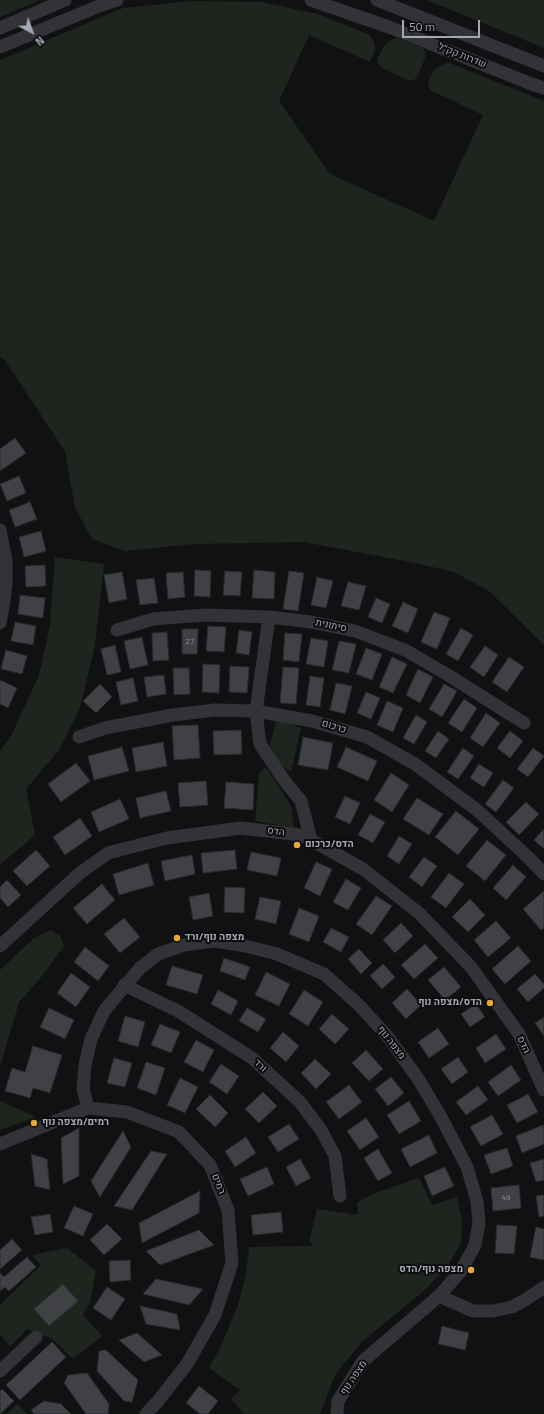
<!DOCTYPE html>
<meta charset="utf-8">
<style>
body{margin:0}
#map{position:relative;width:544px;height:1414px;overflow:hidden;background:#111113;font-family:"Titillium Web",sans-serif}
canvas{display:block}
.north{position:absolute;left:12px;top:12px;width:40px;height:40px;-webkit-text-stroke:3px #0c0c0d;paint-order:stroke;rotate:139deg;font-size:11px;font-weight:700;line-height:16px;text-align:center;color:#a3a8b2}
.north::after{content:'';display:block;margin:auto;width:14px;height:18px;background:#a3a8b2;clip-path:polygon(50% 0,100% 100%,50% 72%,0 100%)}
.scale{position:absolute;left:402px;top:20px;width:78px;height:18px;box-sizing:border-box;border:2px solid #a3a8b2;border-top:0;padding-left:5px;font-size:12px;line-height:14px;white-space:nowrap;color:#a3a8b2;-webkit-text-stroke:3px #0c0c0d;paint-order:stroke}
</style>
<div id="map">
<canvas width="544" height="1414"></canvas>
<div class="north">N</div>
<div class="scale">50 m</div>
</div>
<script>
const g = document.querySelector('canvas').getContext('2d');
g.lineJoin = 'round';
function paint(path, color) {
  g.fillStyle = color;
  g.fill(path, 'evenodd');
}
function poly(rows) {
  const path = new Path2D();
  for (const r of rows) {
    path.moveTo(r[0], r[1]);
    for (let i = 2; i < r.length; i += 2) path.lineTo(r[i], r[i + 1]);
  }
  return path;
}
function trace(path, color, width, dash) {
  g.strokeStyle = color;
  g.lineWidth = width;
  g.lineCap = dash ? 'butt' : 'round';
  g.setLineDash(dash || []);
  g.stroke(path);
}
function drawText(font, color, halo, rows, align = 'center') {
  g.font = font + ' "Titillium Web",Heebo,sans-serif';
  g.lineWidth = 4;
  g.setLineDash([]);
  g.textBaseline = 'middle';
  g.strokeStyle = halo;
  g.fillStyle = color;
  for (const [text, x, y, turn = 0] of rows) {
    g.save();
    g.translate(x, y);
    g.rotate((+turn || 0) * Math.PI / 180);
    g.textAlign = isNaN(turn) ? turn : align;
    if (halo) g.strokeText(text, 0, 0);
    g.fillText(text, 0, 0);
    g.restore();
  }
}
const green = poly([
 [0,0,40,0,0,17],
 [427,0,544,0,544,48],
 [192,1,262,2,321,15,370,35,374,42,375,50,370,62,309,35,279,101,330,174,434,221,483,115,430,90,428,81,435,69,447,62,544,101,544,645,489,591,454,572,415,563,304,542,195,544,125,551,92,539,75,508,65,451,6,362,0,356,0,60,123,8],
 [397,38,423,48,425,53,425,58,417,78,413,80,410,81,380,67,378,63,378,58,384,46,389,41],
 [55,557,104,564,95,645,80,708,59,750,26,789,35,835,0,865,0,751,11,736,39,675,50,626],
 [277,719,301,728,291,772,283,767,269,748],
 [266,767,291,806,294,828,255,821,259,773],
 [51,930,60,936,64,946,39,980,19,1002,0,1067,0,970,34,938],
 [0,1101,36,1117,0,1130],
 [419,1178,432,1205,457,1197,462,1221,461,1243,447,1267,426,1289,362,1342,336,1373,320,1414,244,1414,231,1399,240,1390,209,1368,221,1346,237,1308,246,1275,249,1247,312,1246,313,1243,309,1242,317,1209,351,1214,351,1215,358,1214,357,1202,378,1192],
 [67,1248,96,1271,90,1302,83,1315,102,1336,73,1359,51,1338,27,1329,10,1347,0,1334,0,1305,41,1265,32,1255],
 [17,1404,28,1414,6,1414]
]);
const building = poly([
 [15,438,26,453,0,471,0,449,15,438],
 [19,476,26,493,7,501,0,484,19,476],
 [30,502,37,519,15,527,9,510,30,502],
 [41,531,46,551,24,557,19,537,41,531],
 [45,565,46,586,26,587,25,566,45,565],
 [195,570,211,571,210,597,194,596,195,570],
 [254,570,275,572,274,599,252,598,254,570],
 [225,571,242,572,240,596,223,595,225,571],
 [289,571,304,573,298,611,283,609,289,571],
 [122,572,127,599,109,603,104,575,122,572],
 [183,572,185,597,168,599,166,573,183,572],
 [317,577,333,581,326,608,311,605,317,577],
 [154,578,158,603,140,605,136,580,154,578],
 [348,582,366,586,359,610,341,606,348,582],
 [20,595,45,598,43,618,18,614,20,595],
 [376,598,390,604,382,623,368,617,376,598],
 [403,602,418,609,408,633,392,626,403,602],
 [434,612,450,618,437,649,421,642,434,612],
 [15,622,36,626,33,645,11,641,15,622],
 [208,626,226,627,224,652,206,651,208,626],
 [461,628,473,635,458,661,446,654,461,628],
 [182,629,198,629,197,654,182,654,182,629],
 [239,630,252,632,249,655,236,653,239,630],
 [167,632,169,660,153,661,152,633,167,632],
 [285,633,302,634,299,662,283,660,285,633],
 [142,637,148,665,130,669,124,641,142,637],
 [311,638,328,641,324,667,306,664,311,638],
 [339,641,356,644,349,673,332,670,339,641],
 [115,645,121,672,107,675,101,649,115,645],
 [485,646,498,655,484,677,470,667,485,646],
 [366,648,382,654,372,680,356,674,366,648],
 [6,650,27,656,22,674,1,669,6,650],
 [392,657,407,664,393,693,379,687,392,657],
 [509,657,524,667,507,692,492,682,509,657],
 [203,664,220,665,219,693,202,692,203,664],
 [230,666,249,667,247,693,229,692,230,666],
 [283,667,299,668,296,704,280,703,283,667],
 [173,668,189,668,190,694,174,695,173,668],
 [418,669,433,677,420,703,406,695,418,669],
 [164,675,166,694,147,697,144,677,164,675],
 [310,676,324,678,320,707,306,705,310,676],
 [133,678,138,701,121,705,116,682,133,678],
 [0,680,17,688,8,708,0,704,0,680],
 [336,683,352,686,345,714,330,710,336,683],
 [100,684,112,697,96,713,83,701,100,684],
 [444,684,457,691,442,717,429,709,444,684],
 [366,692,380,698,371,719,357,713,366,692],
 [464,699,477,708,462,732,448,723,464,699],
 [387,701,403,708,393,732,377,725,387,701],
 [486,713,500,723,483,747,470,738,486,713],
 [416,715,427,722,414,744,403,738,416,715],
 [198,725,200,758,174,760,172,726,198,725],
 [241,730,242,754,214,755,213,731,241,730],
 [438,731,449,739,436,758,425,751,438,731],
 [510,731,523,741,510,758,497,748,510,731],
 [303,737,333,743,328,770,298,765,303,737],
 [163,742,167,766,136,772,132,748,163,742],
 [122,747,129,771,94,780,88,756,122,747],
 [346,747,377,761,368,781,337,767,346,747],
 [463,748,474,756,458,779,447,772,463,748],
 [533,748,544,756,528,777,517,769,533,748],
 [76,763,90,781,61,802,48,784,76,763],
 [479,764,493,773,484,787,470,778,479,764],
 [391,773,409,785,392,812,374,800,391,773],
 [503,780,514,788,496,812,485,804,503,780],
 [206,781,208,805,180,807,178,783,206,781],
 [226,782,254,784,253,810,224,808,226,782],
 [166,791,171,811,140,818,136,798,166,791],
 [345,796,360,803,350,824,335,817,345,796],
 [417,798,443,814,429,835,403,819,417,798],
 [120,799,129,819,99,832,91,812,120,799],
 [526,802,539,814,519,835,506,822,526,802],
 [456,811,479,829,458,855,435,837,456,811],
 [370,814,385,822,373,843,358,835,370,814],
 [80,818,92,836,65,855,53,837,80,818],
 [544,829,544,849,534,840,544,829],
 [399,836,412,844,399,864,387,856,399,836],
 [487,840,506,855,485,881,466,866,487,840],
 [36,850,50,866,27,886,13,871,36,850],
 [235,850,237,869,203,873,201,853,235,850],
 [251,852,281,858,277,876,247,870,251,852],
 [192,855,195,874,165,881,161,861,192,855],
 [424,857,437,866,422,887,409,877,424,857],
 [316,862,332,869,320,896,304,888,316,862],
 [148,863,154,885,119,895,113,874,148,863],
 [513,865,526,877,506,900,493,888,513,865],
 [449,873,464,884,446,908,431,897,449,873],
 [346,879,361,888,348,910,333,902,346,879],
 [7,880,21,895,8,907,0,898,0,887,7,880],
 [102,884,115,900,87,924,73,908,102,884],
 [225,887,245,888,244,913,224,912,225,887],
 [544,891,544,928,541,930,523,909,544,891],
 [209,893,213,916,193,920,189,897,209,893],
 [376,896,392,906,372,935,356,924,376,896],
 [260,897,281,901,276,924,255,919,260,897],
 [470,899,485,915,468,932,452,917,470,899],
 [299,908,319,916,309,942,289,934,299,908],
 [124,918,140,937,120,953,104,934,124,918],
 [496,921,511,938,488,957,474,940,496,921],
 [401,923,413,936,395,953,383,940,401,923],
 [331,928,349,937,341,952,323,942,331,928],
 [425,944,438,958,414,979,401,965,425,944],
 [518,946,531,961,505,984,492,969,518,946],
 [85,947,109,966,98,981,74,962,85,947],
 [359,949,372,963,361,974,348,959,359,949],
 [224,958,250,967,245,980,220,971,224,958],
 [383,964,395,977,382,989,370,976,383,964],
 [172,966,203,975,197,994,166,985,172,966],
 [444,967,461,987,445,1000,428,980,444,967],
 [266,972,290,984,279,1006,255,995,266,972],
 [71,973,90,987,76,1007,57,993,71,973],
 [535,974,544,984,544,988,528,1002,517,989,535,974],
 [407,989,421,1005,406,1019,392,1003,407,989],
 [218,990,238,1001,231,1015,211,1004,218,990],
 [304,990,323,1002,308,1026,289,1014,304,990],
 [476,1004,485,1017,470,1027,461,1014,476,1004],
 [49,1008,74,1020,65,1039,40,1027,49,1008],
 [247,1008,266,1019,258,1032,239,1021,247,1008],
 [332,1014,349,1029,335,1044,319,1029,332,1014],
 [125,1016,145,1022,138,1047,118,1041,125,1016],
 [544,1017,544,1036,535,1023,544,1017],
 [160,1024,180,1032,171,1053,151,1045,160,1024],
 [438,1028,449,1044,429,1058,418,1042,438,1028],
 [283,1032,299,1046,286,1062,270,1048,283,1032],
 [496,1034,506,1049,485,1063,476,1048,496,1034],
 [196,1040,214,1050,203,1072,184,1062,196,1040],
 [33,1046,62,1055,50,1093,33,1088,30,1098,5,1091,12,1068,25,1072,33,1046],
 [366,1050,383,1069,369,1081,352,1063,366,1050],
 [458,1057,468,1072,452,1084,441,1069,458,1057],
 [114,1058,132,1063,125,1087,107,1083,114,1058],
 [315,1059,331,1074,316,1089,301,1073,315,1059],
 [146,1062,165,1068,156,1095,137,1088,146,1062],
 [221,1064,239,1076,227,1094,209,1082,221,1064],
 [511,1065,521,1080,498,1096,488,1082,511,1065],
 [391,1077,404,1093,388,1106,375,1089,391,1077],
 [180,1078,198,1087,185,1113,167,1105,180,1078],
 [349,1085,362,1102,339,1119,326,1102,349,1085],
 [478,1086,488,1100,466,1115,456,1102,478,1086],
 [263,1092,277,1106,259,1123,245,1109,263,1092],
 [528,1094,538,1112,517,1123,507,1105,528,1094],
 [210,1095,228,1113,215,1127,196,1109,210,1095],
 [409,1101,421,1121,399,1134,387,1115,409,1101],
 [492,1115,503,1134,481,1146,470,1127,492,1115],
 [366,1118,379,1137,360,1150,347,1131,366,1118],
 [289,1124,299,1139,278,1152,268,1137,289,1124],
 [543,1125,544,1128,544,1144,522,1153,516,1136,543,1125],
 [79,1128,79,1176,63,1184,61,1138,79,1128],
 [123,1131,131,1147,100,1197,91,1181,123,1131],
 [429,1135,437,1153,410,1167,401,1149,429,1135],
 [246,1137,256,1153,235,1167,225,1151,246,1137],
 [507,1148,513,1166,491,1174,484,1155,507,1148],
 [378,1149,392,1173,378,1181,364,1158,378,1149],
 [151,1151,167,1154,132,1210,114,1206,151,1151],
 [31,1154,47,1159,50,1190,35,1186,31,1154],
 [300,1159,311,1178,296,1186,286,1167,300,1159],
 [544,1159,544,1180,536,1182,530,1163,544,1159],
 [267,1167,274,1184,248,1196,240,1179,267,1167],
 [445,1167,454,1186,432,1196,424,1176,445,1167],
 [519,1185,521,1208,493,1211,491,1188,519,1185],
 [200,1191,199,1213,142,1243,139,1223,200,1191],
 [544,1195,544,1216,539,1217,536,1196,544,1195],
 [74,1206,93,1214,83,1236,64,1228,74,1206],
 [281,1212,283,1232,253,1235,251,1215,281,1212],
 [50,1214,53,1232,35,1235,31,1217,50,1214],
 [107,1224,122,1239,104,1255,90,1240,107,1224],
 [497,1225,517,1226,514,1254,495,1253,497,1225],
 [536,1227,544,1229,544,1260,530,1257,536,1227],
 [199,1230,214,1245,160,1265,146,1251,199,1230],
 [12,1239,22,1250,0,1269,0,1250,12,1239],
 [27,1257,36,1267,9,1291,5,1287,0,1291,0,1273,4,1277,27,1257],
 [130,1260,131,1280,110,1282,109,1261,130,1260],
 [156,1279,203,1289,189,1305,143,1294,156,1279],
 [63,1284,78,1301,49,1326,34,1309,63,1284],
 [107,1287,125,1299,111,1320,93,1308,107,1287],
 [140,1306,177,1314,180,1330,146,1324,140,1306],
 [442,1326,469,1333,465,1350,438,1344,442,1326],
 [137,1333,162,1355,144,1362,119,1340,137,1333],
 [52,1342,66,1357,20,1400,6,1385,52,1342],
 [106,1350,138,1380,132,1402,124,1401,97,1371,99,1351,106,1350],
 [87,1373,109,1404,108,1414,86,1414,64,1383,68,1375,87,1373],
 [199,1386,218,1401,208,1414,200,1414,186,1403,199,1386],
 [2,1389,14,1401,0,1414,0,1391,2,1389],
 [44,1401,61,1404,71,1414,34,1414,31,1410,44,1401]
]);
const minor = poly([
 [311,0,389,27,529,83,544,88],
 [377,0,544,66],
 [0,28,65,0],
 [0,47,99,6,117,0],
 [0,530,6,561,6,584,4,601,0,623],
 [269,617,256,711,260,744,284,780,301,801,311,840],
 [117,630,153,619,205,615,269,617,311,622,355,631,405,650,448,675,524,723],
 [79,737,105,728,173,715,215,710,256,711,312,721,367,737,415,764,477,810,530,859,544,874],
 [0,946,80,873,108,853,167,838,241,828,301,835,311,840,363,869,419,913,471,967,519,1034,544,1090],
 [124,985,178,1011,252,1058,300,1102,321,1130,335,1156,340,1196],
 [88,1108,83,1089,85,1065,91,1039,104,1011,140,968,158,954,184,945,214,941,241,945,277,954,324,974,359,1005,388,1037,419,1080,441,1117,467,1167,477,1201,479,1223,475,1245,461,1271,439,1296,363,1361,338,1401,337,1414],
 [0,1144,88,1108,127,1112,179,1132,210,1165,228,1210,232,1263,215,1315,187,1364,158,1401,146,1414],
 [439,1296,473,1311,493,1311,512,1307,525,1300,544,1287],
 [0,1371,36,1337]
]);
const markers = [
 [297,845,4,"#e4a937"],
 [177,938,4,"#e4a937"],
 [490,1003,4,"#e4a937"],
 [34,1123,4,"#e4a937"],
 [471,1270,4,"#e4a937"]
];
const numberNames = [
 ["27",190,642],
 ["49",506,1198]
];
const streetNames = [
 ["שדרות קק\"ל",462,56,22],
 ["סיתונית",331,626,12],
 ["כרכום",334,727,17],
 ["הדס",276,832,7],
 ["מצפה נוף",391,1043,52],
 ["הדס",523,1045,65],
 ["ורד",260,1066,43],
 ["רמים",218,1184,69],
 ["מצפה נוף",354,1378,-56]
];
const poiNames = [
 ["הדס/כרכום",305,845],
 ["מצפה נוף/ורד",185,938],
 ["הדס/מצפה נוף",482,1003,"right"],
 ["רמים/מצפה נוף",42,1123],
 ["מצפה נוף/הדס",463,1270,"right"]
];
paint(green, '#1e251f');
paint(building, '#404145');
trace(building, '#2b2b2e', 1);
trace(minor, '#323337', 13);
for (const [x, y, r, color] of markers) {
  const dot = new Path2D();
  dot.arc(x, y, r, 0, 2 * Math.PI);
  g.fillStyle = color;
  g.fill(dot);
  trace(dot, '#0c0c0d', 1.5);
}
drawText('8px', '#8a8e97', null, numberNames);
drawText('10px', '#a3a8b2', '#0c0c0d', streetNames);
drawText('bold 10px', '#a3a8b2', '#0c0c0d', poiNames, 'left');
</script>
